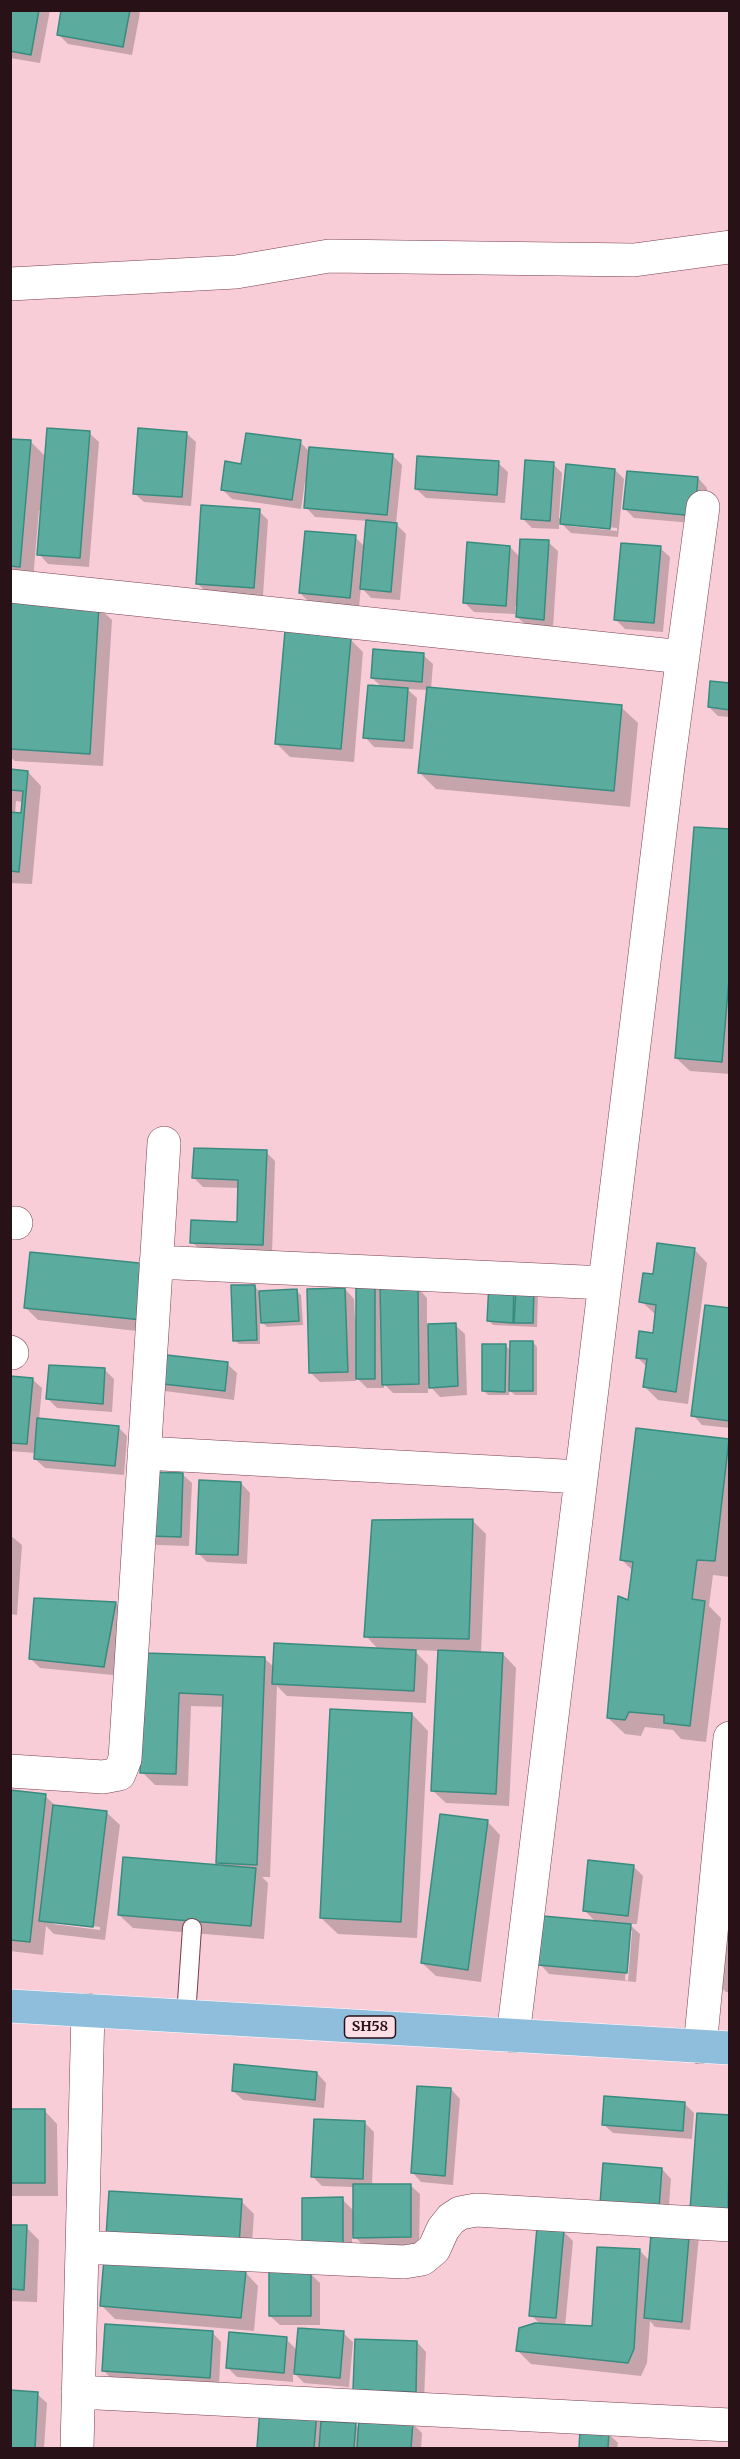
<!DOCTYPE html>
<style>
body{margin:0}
#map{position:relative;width:740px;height:2459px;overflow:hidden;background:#f8cdd8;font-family:Merriweather,serif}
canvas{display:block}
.frame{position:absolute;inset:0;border:12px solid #291118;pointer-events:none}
</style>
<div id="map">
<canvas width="740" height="2459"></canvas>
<div class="frame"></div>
</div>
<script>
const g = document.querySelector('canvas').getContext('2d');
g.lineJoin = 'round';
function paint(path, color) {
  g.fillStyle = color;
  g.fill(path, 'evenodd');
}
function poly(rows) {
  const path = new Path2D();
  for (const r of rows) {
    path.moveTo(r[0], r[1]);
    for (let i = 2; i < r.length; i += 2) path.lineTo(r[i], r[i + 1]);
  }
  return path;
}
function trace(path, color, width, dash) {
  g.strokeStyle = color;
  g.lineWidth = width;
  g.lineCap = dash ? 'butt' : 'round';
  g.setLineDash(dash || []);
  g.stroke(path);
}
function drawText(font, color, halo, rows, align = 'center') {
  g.font = font + ' Merriweather,serif';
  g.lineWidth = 4.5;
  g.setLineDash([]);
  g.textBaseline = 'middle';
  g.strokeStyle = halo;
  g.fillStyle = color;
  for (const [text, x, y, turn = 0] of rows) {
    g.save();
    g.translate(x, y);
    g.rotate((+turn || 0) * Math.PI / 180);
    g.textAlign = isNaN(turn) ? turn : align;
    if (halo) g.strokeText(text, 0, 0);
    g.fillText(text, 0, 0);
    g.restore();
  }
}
const shadow = poly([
 [10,10,50,10,40,63,10,58],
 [63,10,137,10,140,13,132,55,68,44,58,34],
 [89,433,99,442,89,567,48,564,39,554,42,511,39,510,33,580,10,578,10,440,31,442,46,457],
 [186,433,196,442,191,506,144,502,134,493],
 [300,442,310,452,393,456,402,465,396,524,406,534,400,600,371,598,361,587,359,607,309,602,300,593,355,537,365,547,368,521,315,517,306,507,308,482,305,482,301,509,232,499,223,490,242,465],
 [498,463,508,472,505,503,426,498,416,489],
 [553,464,562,473,559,518,562,519,615,470,624,479,618,537,571,533,559,521,559,529,532,528,523,519],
 [570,523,617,528,617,531,570,526],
 [698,478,707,488,704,524,634,518,625,509],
 [259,511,268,520,263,596,206,592,197,583],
 [548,542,558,551,553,628,527,626,517,617,518,606,515,606,515,614,474,612,464,602,510,547,521,558],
 [660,548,670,557,663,632,625,629,615,619],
 [11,602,98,607,112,620,103,766,15,761,10,757],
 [350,639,363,652,354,762,290,757,276,743],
 [423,655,433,664,431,689,621,707,638,723,630,807,436,789,419,772,428,690,407,689,417,698,413,749,374,747,365,737,382,687,372,678],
 [730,685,730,717,718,716,709,707],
 [10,771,28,772,41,786,32,884,10,883],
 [16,801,23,802,22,815,15,814],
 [730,831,730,1074,690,1071,676,1058],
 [266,1152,275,1161,272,1254,201,1251,192,1242,238,1223,239,1188,203,1187,194,1178],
 [694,1249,707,1263,688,1404,658,1400,645,1387,647,1367,637,1357,654,1334,656,1315,641,1301,654,1276],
 [148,1266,155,1333,38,1320,25,1307],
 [375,1285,382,1293,418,1288,427,1298,427,1326,455,1325,465,1334,467,1395,440,1397,428,1384,428,1393,393,1393,384,1384,384,1388,367,1388,356,1377,356,1381,320,1382,311,1373,345,1289,354,1299,355,1318,357,1317],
 [491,1285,538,1294,537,1327,493,1325,489,1321],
 [255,1286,259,1292,296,1291,301,1295,303,1325,267,1327,260,1320,260,1344,239,1344,234,1340],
 [730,1309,730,1428,702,1425,693,1415],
 [533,1342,537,1347,537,1395,515,1395,509,1390,509,1395,488,1395,484,1391,505,1345,511,1351],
 [227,1364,237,1373,234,1400,165,1391,156,1382],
 [105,1370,114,1379,112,1412,57,1408,48,1399],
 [10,1377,32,1379,42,1388,39,1420,118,1427,127,1436,124,1475,45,1468,35,1459,36,1453,10,1451],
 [729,1441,730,1577,713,1575,709,1606,721,1618,706,1742,681,1739,673,1730,645,1727,641,1736,625,1734,608,1718,634,1572,622,1560],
 [182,1474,192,1483,189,1546,157,1545,148,1535],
 [241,1483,250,1493,247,1564,207,1562,198,1553],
 [472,1520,486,1534,481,1653,503,1654,516,1668,509,1806,446,1803,432,1790,439,1651,414,1650,428,1665,426,1703,287,1696,277,1686,270,1877,262,1877,268,1883,264,1939,133,1928,119,1915,222,1867,218,1862,224,1707,191,1706,188,1786,155,1785,142,1772,146,1654,264,1658,275,1668,379,1650,366,1636],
 [10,1535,22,1545,17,1615,10,1614],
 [116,1603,125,1613,113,1675,40,1668,31,1659],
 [412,1714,428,1731,417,1938,338,1934,321,1918],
 [10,1792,45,1796,56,1806,106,1812,120,1825,105,1940,54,1934,46,1926,43,1955,10,1951],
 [53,1921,100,1927,100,1930,53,1924],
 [487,1821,500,1835,481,1982,436,1976,422,1963],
 [730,1861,730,1992,726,1992,713,1979],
 [633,1866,643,1876,637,1924,629,1924,640,1934,636,1982,549,1974,540,1964,596,1922,585,1911],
 [629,1931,632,1931,628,1981,625,1980],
 [317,2073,326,2083,324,2108,243,2100,233,2091],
 [451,2089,460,2099,453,2185,421,2182,412,2172],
 [684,2103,694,2113,692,2139,613,2133,603,2124],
 [44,2110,57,2124,58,2196,10,2196,10,2111],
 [730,2117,730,2221,701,2219],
 [365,2123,374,2132,372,2185,410,2185,420,2194,419,2246,364,2246,352,2234,352,2257,313,2257,342,2199,354,2211,354,2187,322,2186,313,2177],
 [662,2169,671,2179,668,2217,611,2213],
 [241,2201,254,2214,251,2258,121,2250],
 [653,2224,699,2236,690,2330,655,2327,650,2321,647,2363,641,2376,531,2364,518,2351,541,2325,531,2315,563,2231,573,2241,565,2327,593,2328,640,2251,650,2261],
 [10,2226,26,2227,39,2240,37,2302,10,2301],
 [245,2272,258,2286,254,2331,115,2319,102,2306],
 [311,2274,320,2283,320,2325,280,2325,270,2316],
 [212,2332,221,2342,219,2386,113,2380,104,2371],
 [343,2333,353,2342,349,2387,304,2383,293,2372,293,2382,237,2377,228,2368,286,2339,297,2350],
 [417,2342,426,2352,424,2400,364,2398],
 [10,2392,37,2394,47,2403,44,2448,10,2448],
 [261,2409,316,2412,326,2422,355,2424,359,2429,412,2423,422,2433,421,2448,259,2448],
 [582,2432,608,2433,618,2443,617,2448,581,2448]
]);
const building = poly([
 [10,10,39,10,31,55,10,51,10,10],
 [61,10,130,10,123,47,57,35,61,10],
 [47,428,90,431,80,558,37,555,47,428],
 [138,428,187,432,182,497,133,494,138,428],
 [246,433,301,440,292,500,221,490,225,461,241,464,246,433],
 [10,439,31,440,20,567,10,566,10,439],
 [309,447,393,454,387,515,304,508,309,447],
 [417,456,499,461,497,495,415,489,417,456],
 [525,460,554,462,550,521,521,519,525,460],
 [566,464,615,469,610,529,560,524,566,464],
 [627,471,698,477,695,516,623,509,627,471],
 [201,505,260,509,254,588,196,584,201,505],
 [366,520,397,523,391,592,360,589,366,520],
 [305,531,356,535,350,598,299,593,305,531],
 [520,539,549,540,544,620,516,617,520,539],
 [467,542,510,546,506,606,463,603,467,542],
 [621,543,661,546,654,623,614,620,621,543],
 [10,600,99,605,90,754,10,749,10,600],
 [285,631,351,638,341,749,275,744,285,631],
 [373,649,424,653,422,682,371,678,373,649],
 [710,681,730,683,730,710,708,707,710,681],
 [368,685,408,688,404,741,363,738,368,685],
 [427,687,622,705,614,791,418,773,427,687],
 [10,769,28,771,19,872,10,871,10,812,21,813,23,791,10,790,10,769],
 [694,827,730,829,730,967,722,1062,675,1058,694,827],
 [194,1148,267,1150,263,1245,190,1243,191,1220,237,1222,238,1180,192,1178,194,1148],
 [657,1243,695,1248,676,1392,643,1387,647,1359,636,1358,639,1331,653,1333,656,1305,639,1302,643,1273,653,1274,657,1243],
 [30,1252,149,1264,142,1320,24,1308,30,1252],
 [489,1283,514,1284,513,1323,487,1321,489,1283],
 [356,1284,375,1284,375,1379,356,1379,356,1284],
 [231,1285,255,1285,257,1340,233,1341,231,1285],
 [380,1287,418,1287,419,1384,382,1385,380,1287],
 [345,1288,348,1372,309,1373,307,1289,345,1288],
 [516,1288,534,1289,533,1323,514,1323,516,1288],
 [297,1289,299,1321,261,1323,259,1291,297,1289],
 [705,1305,730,1308,730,1421,691,1416,705,1305],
 [456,1323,458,1386,429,1388,428,1324,456,1323],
 [510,1341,533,1341,533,1391,509,1391,510,1341],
 [482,1344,506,1344,505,1392,482,1391,482,1344],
 [158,1354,228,1362,225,1391,154,1383,158,1354],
 [49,1365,105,1368,103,1404,46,1399,49,1365],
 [10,1376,33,1378,27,1444,10,1443,10,1376],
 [37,1418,119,1426,115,1466,34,1459,37,1418],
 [636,1428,729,1439,715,1561,697,1560,692,1599,705,1601,690,1726,664,1723,664,1715,629,1712,625,1720,607,1718,618,1596,628,1600,633,1562,620,1560,636,1428],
 [149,1472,183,1473,181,1537,147,1536,149,1472],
 [199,1480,241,1482,238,1555,196,1554,199,1480],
 [473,1519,469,1639,364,1637,372,1520,473,1519],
 [34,1598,116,1602,104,1667,29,1659,34,1598],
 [274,1643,416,1650,414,1691,272,1684,274,1643],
 [438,1650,503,1653,496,1794,431,1791,438,1650],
 [145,1653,265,1657,257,1865,216,1863,223,1695,179,1693,176,1774,140,1773,145,1653],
 [330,1709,412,1713,401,1922,320,1918,330,1709],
 [10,1790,46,1794,30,1942,10,1940,10,1790],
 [53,1805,107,1811,93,1927,39,1921,53,1805],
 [440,1814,488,1820,468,1970,421,1963,440,1814],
 [123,1857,256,1868,251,1926,118,1915,123,1857],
 [588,1860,634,1865,628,1916,583,1911,588,1860],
 [543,1916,631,1924,627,1973,538,1965,543,1916],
 [234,2064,317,2072,315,2100,232,2091,234,2064],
 [417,2086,451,2088,445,2176,411,2173,417,2086],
 [604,2096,685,2102,683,2131,602,2125,604,2096],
 [10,2109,45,2109,45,2183,10,2183,10,2109],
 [697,2113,730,2115,728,2213,690,2210,697,2113],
 [314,2119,365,2121,363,2179,311,2177,314,2119],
 [603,2163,662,2168,659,2208,600,2204,603,2163],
 [353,2184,411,2184,411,2237,353,2238,353,2184],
 [109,2191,242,2199,239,2245,106,2237,109,2191],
 [343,2197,343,2248,302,2248,302,2198,343,2197],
 [652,2222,690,2225,682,2322,644,2318,652,2222],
 [10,2225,27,2225,24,2290,10,2289,10,2225],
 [537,2227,564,2230,556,2318,529,2316,537,2227],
 [597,2247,640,2249,634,2349,628,2363,516,2351,519,2328,535,2323,592,2326,597,2247],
 [104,2259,246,2271,241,2318,100,2306,104,2259],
 [269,2272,311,2272,311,2316,269,2316,269,2272],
 [105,2324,213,2331,210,2378,102,2371,105,2324],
 [298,2328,344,2331,340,2378,294,2374,298,2328],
 [229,2332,287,2337,284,2373,226,2368,229,2332],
 [355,2339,417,2341,416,2392,353,2390,355,2339],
 [10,2390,38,2392,35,2448,10,2448,10,2390],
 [260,2407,317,2411,314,2448,257,2448,260,2407],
 [359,2418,413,2422,411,2448,357,2448,359,2418],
 [321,2421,356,2423,354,2448,319,2448,321,2421],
 [580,2430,609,2432,608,2448,579,2448,580,2430]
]);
const service = poly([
 [186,2016,192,1928]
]);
const minor = poly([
 [10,284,236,272,329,256,634,260,730,247],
 [10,586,683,657],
 [10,1223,16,1223],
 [156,1262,605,1283],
 [10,1352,12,1353],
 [144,1453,581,1477],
 [10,1771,103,1777,119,1774,125,1759,164,1143],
 [513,2036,668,766,703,507],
 [700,2047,730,1738],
 [82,2247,404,2262,422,2259,434,2249,443,2229,451,2219,460,2213,476,2210,730,2225],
 [78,2392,730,2425],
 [77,2448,88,2010]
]);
const primary = poly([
 [10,2006,730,2048]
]);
const shields = [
 [370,2027,51]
];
const shieldNames = [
 ["SH58",370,2027]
];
paint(shadow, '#0003');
paint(building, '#5bac9f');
trace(building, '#388b7f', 1.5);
trace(service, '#793f51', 20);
trace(minor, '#793f51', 34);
trace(primary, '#fff', 34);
trace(service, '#fff', 18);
trace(minor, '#fff', 33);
trace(primary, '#8fbedd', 33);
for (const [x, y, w] of shields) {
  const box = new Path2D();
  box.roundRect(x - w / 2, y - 11, w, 22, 4.5);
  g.fillStyle = '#fcdfe6';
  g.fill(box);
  trace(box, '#291118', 1.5);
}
drawText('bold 14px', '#291118', null, shieldNames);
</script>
